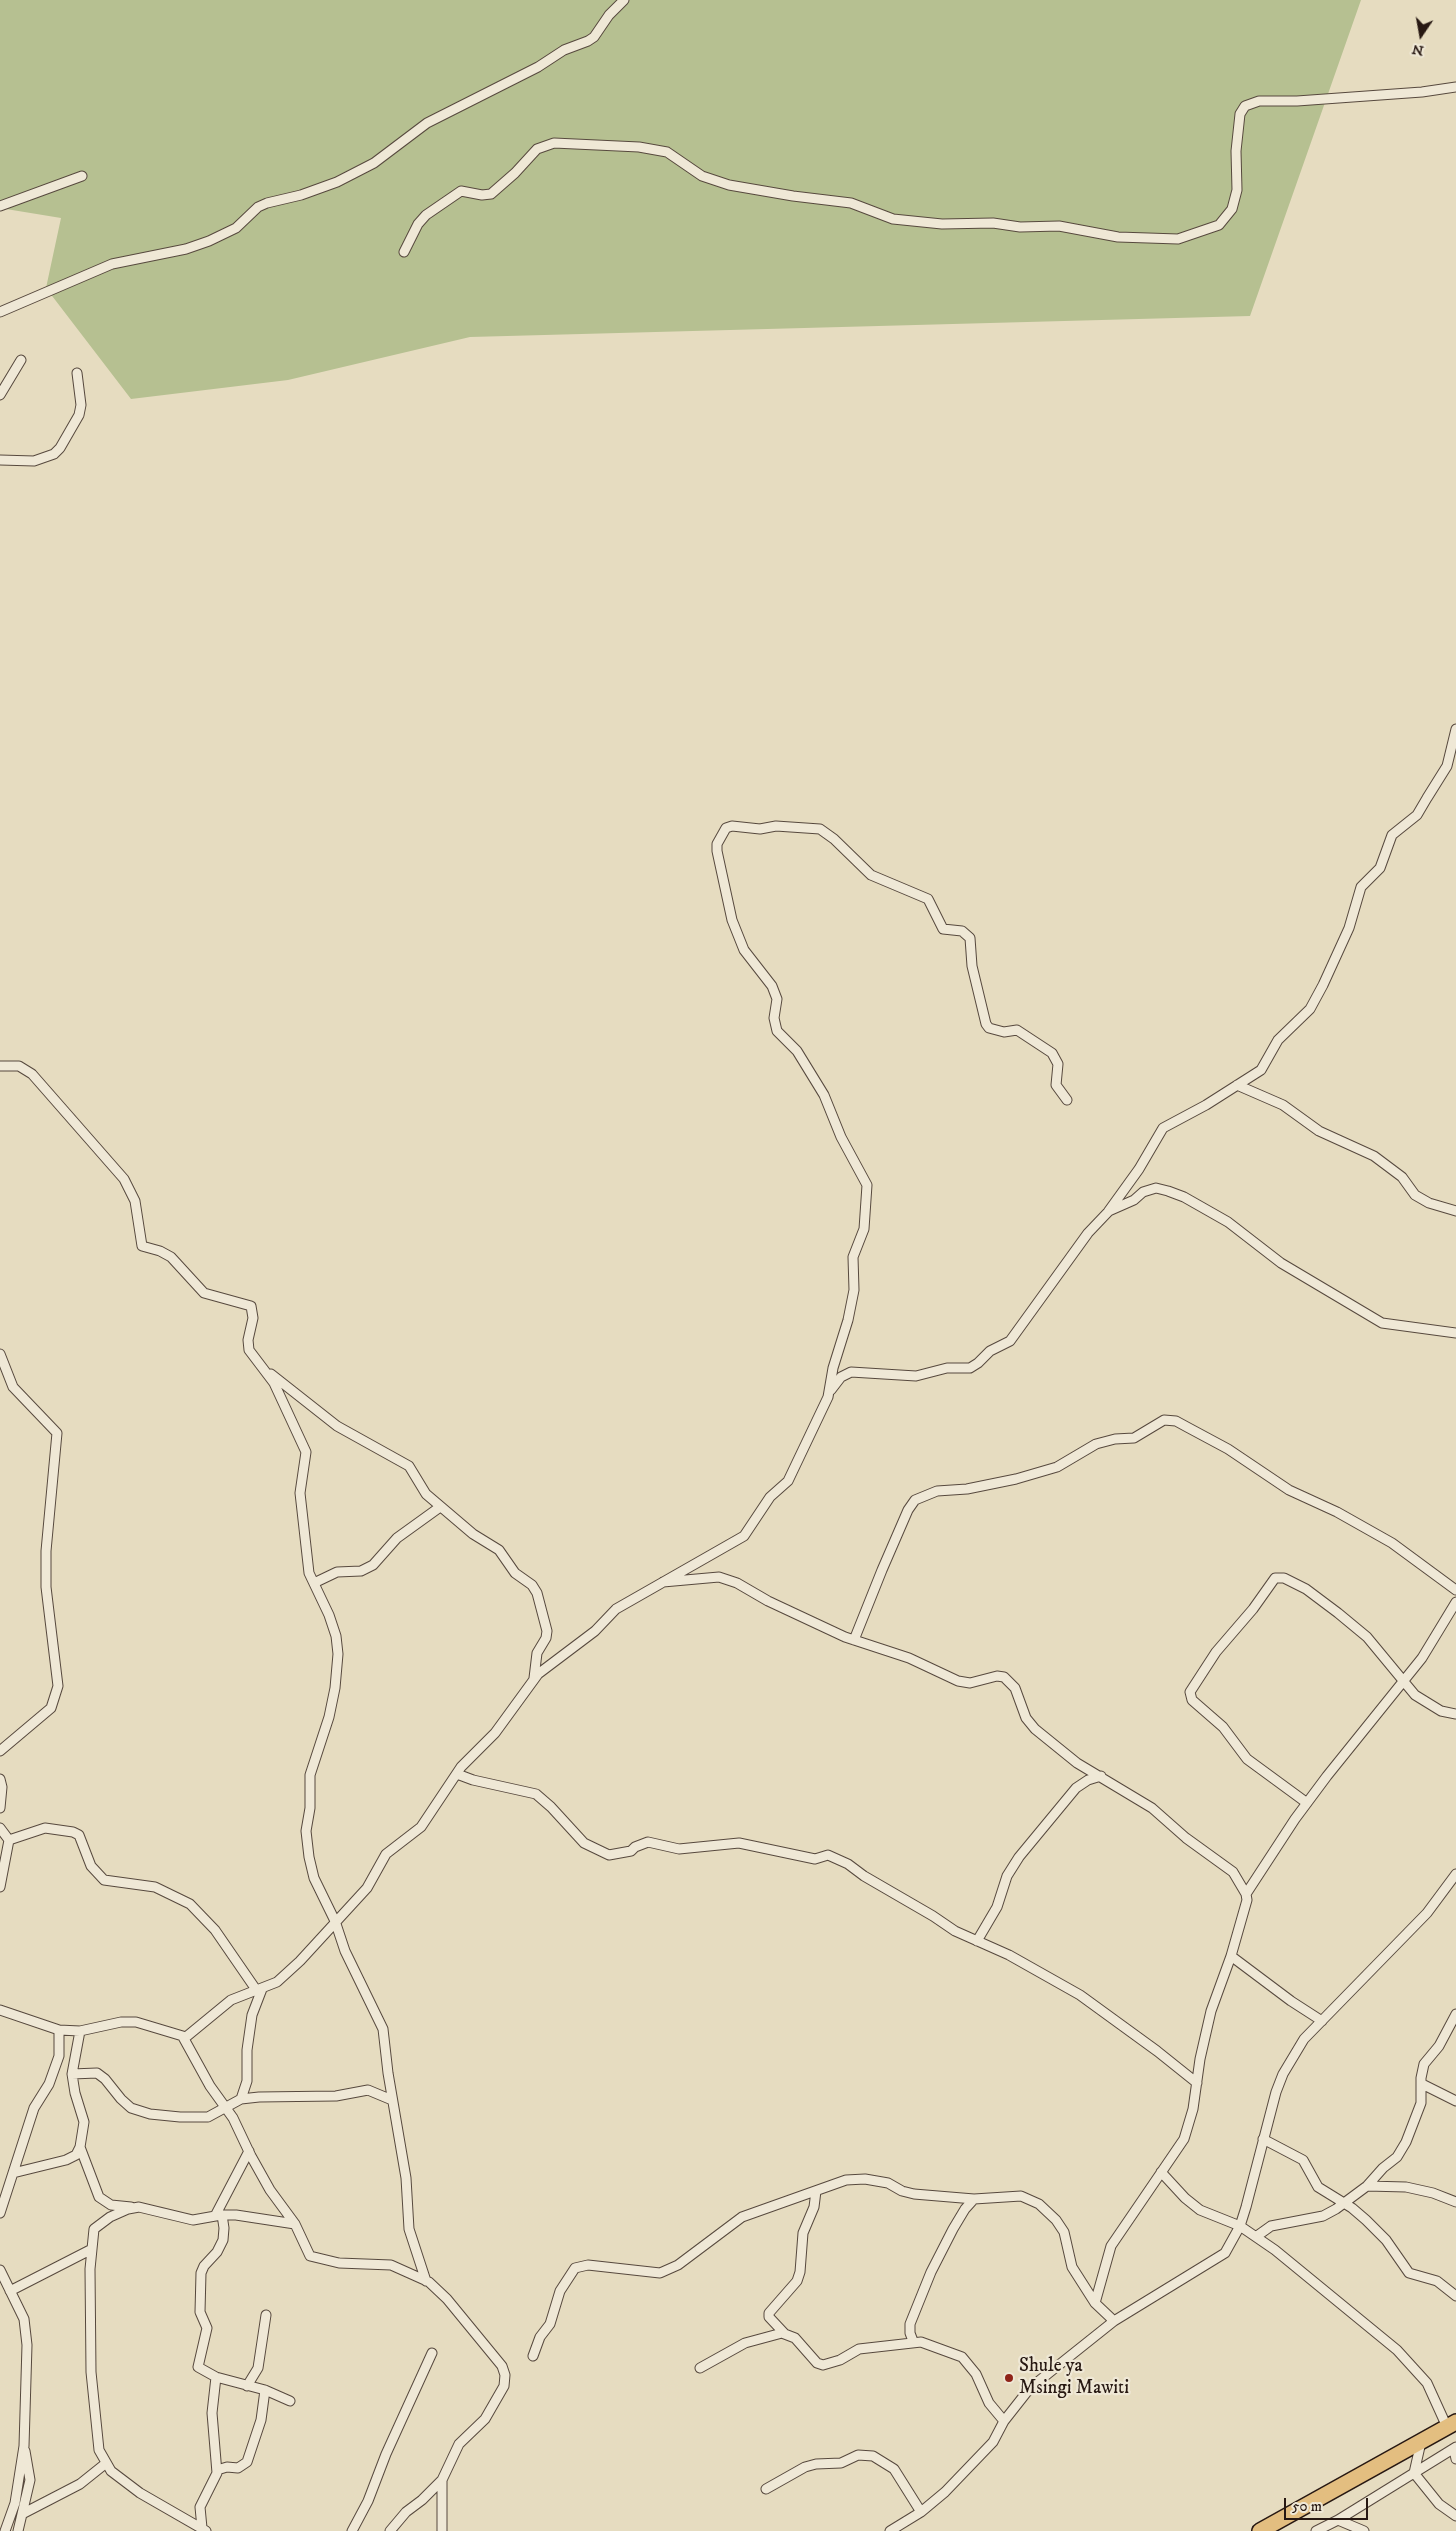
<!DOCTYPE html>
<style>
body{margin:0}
#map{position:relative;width:1456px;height:2531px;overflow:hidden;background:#e6dcc0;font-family:"IM FELL DW Pica",serif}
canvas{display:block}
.north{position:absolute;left:1396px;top:10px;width:50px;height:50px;-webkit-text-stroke:4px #efe8d6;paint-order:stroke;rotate:192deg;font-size:14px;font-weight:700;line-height:20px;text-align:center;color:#271812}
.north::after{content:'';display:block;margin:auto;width:18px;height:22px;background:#271812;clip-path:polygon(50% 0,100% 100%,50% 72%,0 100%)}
.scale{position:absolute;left:1284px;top:2498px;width:84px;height:22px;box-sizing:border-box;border:2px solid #271812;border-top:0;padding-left:6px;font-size:15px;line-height:18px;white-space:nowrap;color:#271812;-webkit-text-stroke:4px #efe8d6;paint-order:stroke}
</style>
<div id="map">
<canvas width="1456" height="2531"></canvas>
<div class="north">N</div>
<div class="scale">50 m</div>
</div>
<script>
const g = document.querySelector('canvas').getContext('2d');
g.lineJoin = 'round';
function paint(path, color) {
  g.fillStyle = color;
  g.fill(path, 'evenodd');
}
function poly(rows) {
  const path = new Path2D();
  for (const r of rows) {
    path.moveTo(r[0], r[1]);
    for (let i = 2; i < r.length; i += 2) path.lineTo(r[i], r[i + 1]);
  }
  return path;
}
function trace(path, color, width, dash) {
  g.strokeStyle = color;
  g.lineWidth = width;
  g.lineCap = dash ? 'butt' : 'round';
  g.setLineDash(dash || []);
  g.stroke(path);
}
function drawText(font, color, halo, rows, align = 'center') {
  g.font = font + ' "IM FELL DW Pica",serif';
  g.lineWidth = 4.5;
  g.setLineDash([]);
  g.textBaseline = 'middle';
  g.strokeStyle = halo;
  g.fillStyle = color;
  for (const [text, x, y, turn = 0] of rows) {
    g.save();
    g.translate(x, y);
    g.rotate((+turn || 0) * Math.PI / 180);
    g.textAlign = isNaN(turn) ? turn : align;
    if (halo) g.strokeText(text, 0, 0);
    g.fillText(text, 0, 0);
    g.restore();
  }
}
const green = poly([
 [0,0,1361,0,1250,316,470,337,288,380,131,399,46,288,61,218,0,208]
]);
const minor = poly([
 [0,206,82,176],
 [404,252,418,224,426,215,461,191,482,195,491,194,515,173,537,149,554,143,639,147,667,152,702,176,729,185,793,196,851,203,893,219,942,224,993,223,1020,227,1059,226,1118,237,1178,239,1219,225,1232,209,1237,190,1236,151,1240,114,1245,106,1259,101,1297,101,1422,92,1456,87],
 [0,312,112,264,186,249,209,241,236,228,258,207,267,203,301,195,337,182,374,163,427,123,538,67,564,50,588,41,594,37,609,15,624,0],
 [0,395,21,360],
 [0,460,34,461,54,454,60,448,79,415,81,405,77,373],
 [0,1066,19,1066,32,1074,124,1179,135,1201,142,1246,160,1251,171,1257,204,1293,251,1306,253,1318,248,1340,249,1350,274,1383,306,1452,300,1493,309,1573,329,1615,336,1636,338,1654,335,1688,329,1717,310,1775,310,1808,306,1831,309,1857,314,1878,335,1921,345,1951,383,2029,388,2073,406,2178,409,2229,426,2281],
 [1237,1085,1283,1105,1319,1131,1374,1156,1402,1177,1415,1195,1429,1203,1456,1211],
 [1109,1211,1134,1200,1143,1192,1156,1188,1168,1191,1184,1197,1228,1222,1281,1263,1382,1323,1456,1333],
 [0,1354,13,1387,57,1433,46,1551,46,1587,58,1686,51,1708,0,1751],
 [271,1374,337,1426,409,1466,426,1494,473,1534,499,1550,515,1573,532,1585,537,1593,547,1631,546,1638,537,1653,534,1678],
 [831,1390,841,1377,851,1372,916,1376,947,1368,970,1368,978,1363,990,1351,1010,1341,1088,1233,1108,1212,1139,1169,1163,1128,1206,1105,1261,1070,1278,1040,1310,1009,1323,985,1349,928,1361,887,1380,868,1392,835,1417,815,1427,798,1447,766,1456,729],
 [663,1582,719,1577,737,1583,768,1601,845,1637,909,1658,958,1681,970,1683,997,1676,1004,1677,1015,1688,1026,1718,1035,1729,1077,1763,1152,1808,1186,1838,1233,1872,1246,1894,1247,1900,1231,1956,1291,2001,1322,2021],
 [314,1583,337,1572,361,1571,373,1565,397,1538,440,1507],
 [854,1640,882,1570,908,1510,915,1500,937,1491,967,1489,1016,1479,1057,1467,1096,1444,1115,1439,1134,1438,1164,1420,1176,1421,1187,1427,1228,1449,1289,1490,1337,1512,1392,1543,1456,1590],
 [457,1774,473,1780,536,1794,551,1807,584,1843,609,1855,631,1851,635,1847,648,1842,679,1849,739,1843,815,1859,828,1855,848,1864,864,1876,933,1916,955,1931,1009,1955,1080,1995,1157,2051,1197,2083],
 [0,1779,2,1787,0,1808],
 [1307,1803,1247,1759,1223,1727,1192,1700,1190,1692,1216,1652,1253,1609,1275,1578,1284,1578,1306,1589,1338,1613,1367,1637,1415,1695,1441,1711,1456,1714],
 [0,1828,9,1840,45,1828,73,1832,79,1835,91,1866,104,1880,155,1887,190,1904,215,1930,257,1991],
 [0,1887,9,1840],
 [1246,1894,1295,1819,1327,1776,1422,1658,1456,1602],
 [977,1941,997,1907,1007,1876,1019,1857,1076,1788,1088,1780,1101,1776],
 [0,2010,59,2030,80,2031,121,2022,136,2022,186,2037,231,2000,277,1982,300,1961,367,1888,386,1854,421,1827,461,1767,495,1733,538,1674,595,1631,616,1609,744,1536,770,1497,788,1481,828,1397,833,1368,848,1320,854,1290,853,1257,864,1229,867,1185,841,1137,824,1095,797,1051,777,1031,774,1018,777,999,772,986,744,950,732,920,717,851,717,844,726,828,732,826,760,829,776,826,820,829,834,839,871,875,928,899,943,929,962,931,970,938,972,966,986,1024,989,1028,1004,1032,1017,1030,1052,1053,1058,1064,1056,1085,1067,1100],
 [183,2037,210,2086,233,2118,251,2156,270,2190,295,2224,310,2256,339,2263,391,2265,429,2282,447,2299,502,2366,505,2375,504,2386,485,2419,459,2444,442,2480,422,2500,406,2512,390,2531],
 [72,2074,97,2073,105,2079,121,2099,131,2108,150,2114,180,2117,208,2117,241,2099,259,2097,336,2096,368,2090,392,2100],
 [1422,2084,1456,2101],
 [241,2099,247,2081,247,2050,252,2015,262,1989],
 [1263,2139,1303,2160,1318,2187,1352,2208,1366,2220,1386,2240,1409,2273,1437,2281,1456,2296],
 [80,2147,99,2197,111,2205,131,2207],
 [1161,2172,1185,2198,1200,2210,1240,2226,1275,2250,1397,2350,1427,2383,1447,2427],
 [13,2173,66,2160,76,2155,80,2147,84,2122,75,2093,72,2074,80,2031],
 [1367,2186,1406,2187,1433,2193,1456,2202],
 [0,2213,34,2108,49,2084,59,2056,59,2030],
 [222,2215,224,2228,223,2240,217,2252,204,2266,201,2273,200,2312,207,2328,198,2367,216,2377,265,2390,290,2401],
 [215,2216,249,2151],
 [1257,2236,1271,2226,1323,2216,1336,2209,1367,2186,1383,2168,1397,2157,1406,2142,1421,2103,1421,2078,1424,2064,1439,2046,1456,2014],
 [0,2270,24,2319,27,2345,24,2446,15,2503,5,2531],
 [10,2291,92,2249],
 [1095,2303,1111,2246,1184,2139,1193,2109,1200,2059,1211,2011,1231,1956],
 [784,2333,769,2317,769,2313,797,2281,800,2272,803,2233,814,2207,816,2191],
 [913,2341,910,2333,910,2324,931,2272,953,2229,965,2209,974,2199],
 [533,2356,540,2337,550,2324,560,2291,575,2268,588,2265,660,2273,678,2265,742,2217,846,2180,865,2179,888,2183,902,2191,914,2194,974,2199,1021,2196,1039,2204,1056,2220,1064,2232,1072,2267,1095,2303,1114,2321],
 [700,2368,745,2343,782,2333,795,2338,817,2363,823,2365,840,2360,859,2349,921,2342,962,2357,976,2374,989,2403,1004,2421],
 [247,2386,258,2368,266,2315],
 [1421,2442,1414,2473,1439,2504,1456,2516],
 [1454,2449,1456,2459],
 [217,2470,227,2467,238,2468,247,2462,261,2420,265,2390],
 [442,2480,442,2531],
 [766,2489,805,2467,816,2464,841,2463,858,2455,873,2456,894,2469,921,2512],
 [24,2513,80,2484,105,2464],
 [1338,2520,1364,2531],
 [202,2528,200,2507,217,2473,212,2413,216,2377],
 [18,2531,30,2480,25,2451],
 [206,2531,140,2493,111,2471,99,2450,91,2372,90,2269,94,2229,110,2217,128,2209,139,2207,193,2220,221,2215,236,2215,295,2224],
 [352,2531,368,2501,386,2454,432,2353],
 [890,2531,921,2512,945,2492,993,2442,1004,2421,1030,2388,1114,2321,1225,2253,1240,2226,1246,2207,1276,2092,1283,2074,1304,2039,1427,1913,1456,1874],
 [1316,2531,1338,2520,1456,2447]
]);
const trunk = poly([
 [1260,2531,1456,2422]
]);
const markers = [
 [1009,2378,5,"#8f2418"]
];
const poiNames = [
 ["Shule ya",1019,2367],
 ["Msingi Mawiti",1019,2389]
];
paint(green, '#b6c091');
trace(minor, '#57493e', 11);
trace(trunk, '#271812', 18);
trace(minor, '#efe8d6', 9);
trace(trunk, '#e3be80', 15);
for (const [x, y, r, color] of markers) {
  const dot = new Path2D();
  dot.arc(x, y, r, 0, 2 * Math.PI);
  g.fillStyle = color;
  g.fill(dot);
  trace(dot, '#efe8d6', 2);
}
drawText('19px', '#271812', '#efe8d6', poiNames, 'left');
</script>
